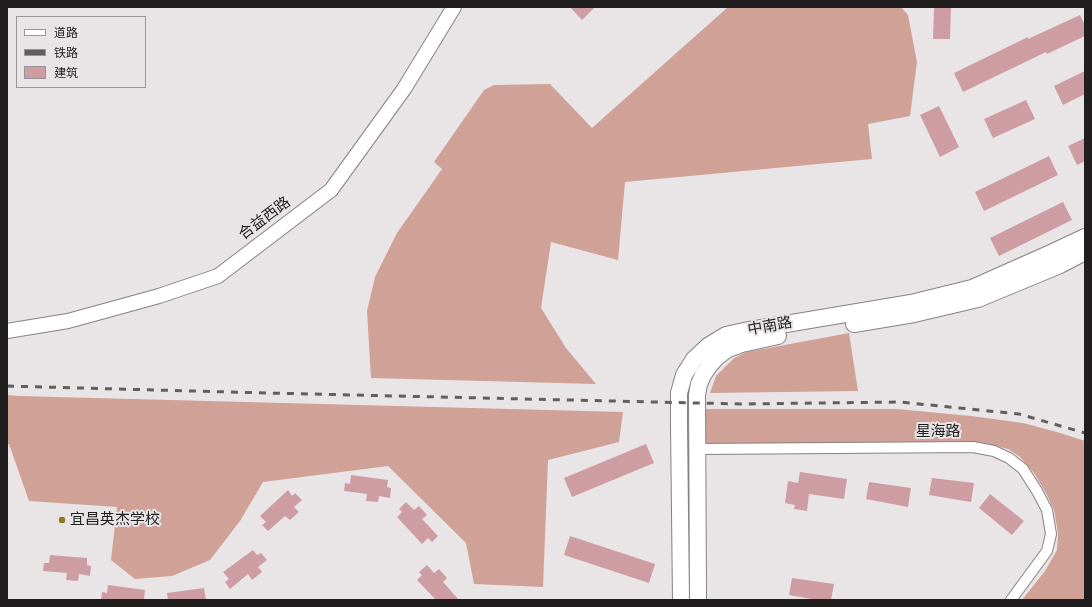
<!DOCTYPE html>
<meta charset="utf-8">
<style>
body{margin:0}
#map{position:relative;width:1092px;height:607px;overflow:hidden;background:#e9e4e6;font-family:"Titillium Web","Noto Sans SC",sans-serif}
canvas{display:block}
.frame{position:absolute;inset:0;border:8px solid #201e1f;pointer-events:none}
.legend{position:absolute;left:16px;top:16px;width:130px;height:72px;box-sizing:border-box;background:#e9e4e6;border:1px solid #999596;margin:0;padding:5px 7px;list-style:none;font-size:12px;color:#201e1f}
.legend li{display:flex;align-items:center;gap:8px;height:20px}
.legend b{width:20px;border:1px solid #999596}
</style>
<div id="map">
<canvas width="1092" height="607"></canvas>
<div class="frame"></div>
<ul class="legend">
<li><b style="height:5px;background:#fff"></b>道路</li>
<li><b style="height:5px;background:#615e5f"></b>铁路</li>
<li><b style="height:11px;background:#ce9da3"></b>建筑</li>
</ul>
</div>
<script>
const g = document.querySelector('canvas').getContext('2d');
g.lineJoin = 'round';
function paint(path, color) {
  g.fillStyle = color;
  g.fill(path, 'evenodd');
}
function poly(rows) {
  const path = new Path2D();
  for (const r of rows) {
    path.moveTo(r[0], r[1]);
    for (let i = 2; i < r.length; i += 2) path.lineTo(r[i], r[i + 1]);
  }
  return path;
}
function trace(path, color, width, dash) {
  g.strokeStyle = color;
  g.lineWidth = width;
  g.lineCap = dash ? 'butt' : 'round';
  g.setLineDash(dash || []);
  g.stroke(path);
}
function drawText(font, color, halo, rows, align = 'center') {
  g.font = font + ' "Titillium Web","Noto Sans SC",sans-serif';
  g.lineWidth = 4;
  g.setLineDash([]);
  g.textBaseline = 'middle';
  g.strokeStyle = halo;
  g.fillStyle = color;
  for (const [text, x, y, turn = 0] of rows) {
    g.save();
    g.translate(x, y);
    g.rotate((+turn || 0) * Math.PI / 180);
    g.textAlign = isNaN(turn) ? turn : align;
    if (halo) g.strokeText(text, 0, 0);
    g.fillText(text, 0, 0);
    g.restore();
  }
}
const forest = poly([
 [728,7,901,7,908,15,917,62,910,116,868,124,872,159,625,182,618,260,551,242,541,308,566,348,596,384,371,378,367,311,375,277,397,233,442,169,434,162,484,90,494,85,550,84,592,128],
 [849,333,858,391,710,393,716,376,734,358,747,352],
 [7,395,19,396,623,412,619,442,548,460,543,587,474,584,466,543,388,466,263,482,240,521,210,560,172,576,135,579,111,560,117,507,29,501,9,444,7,444],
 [704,409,897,409,971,416,1023,423,1057,432,1085,441,1085,600,1022,600,1045,571,1057,550,1058,533,1054,510,1047,495,1034,473,1020,457,1008,449,985,443,963,441,704,447]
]);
const building = poly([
 [570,7,595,7,582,20],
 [934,7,951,7,950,39,933,39],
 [1080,15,1085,25,1085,36,1047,54,1046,52,963,92,954,73,1028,37,1028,39],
 [1085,71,1085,94,1063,105,1054,86],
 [1026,100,1035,119,993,138,984,119],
 [939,106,959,147,940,157,920,115],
 [1085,138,1085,161,1077,165,1068,146],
 [1049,156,1058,175,984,211,975,192],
 [1063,202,1072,220,999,256,990,238],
 [646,444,654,463,572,497,564,478],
 [800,472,847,479,844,499,809,494,807,511,794,509,795,505,785,503,788,481,798,483],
 [351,475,388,480,387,487,391,488,390,498,379,496,378,502,366,501,367,494,344,491,345,483,350,484],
 [932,478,974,483,971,502,929,495],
 [869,482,911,488,908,507,866,499],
 [288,490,292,496,295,493,302,500,294,507,299,512,290,520,285,516,268,531,262,525,266,522,260,516],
 [990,494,1024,521,1012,535,979,508],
 [406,502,414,510,419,506,427,515,422,519,438,536,432,542,428,538,422,544,397,517,402,512,399,509],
 [570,536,655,564,649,583,564,555],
 [253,550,257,555,261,553,267,560,258,567,262,572,252,580,248,574,230,589,225,582,229,579,223,572],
 [50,555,87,558,87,565,91,566,90,576,79,574,78,581,66,580,67,573,43,571,44,563,49,563],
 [427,565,434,573,439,569,447,578,443,582,459,600,436,600,417,580,422,575,419,572],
 [792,578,834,584,831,600,817,600,789,595],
 [108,585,145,590,144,600,101,600,102,592,107,593],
 [204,588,206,600,168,600,167,593]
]);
const street = poly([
 [697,449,973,447,994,451,1009,458,1023,469,1037,491,1047,510,1051,534,1047,551,1011,600]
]);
const secondary = poly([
 [7,331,68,321,159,296,218,276,331,190,404,89,454,7]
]);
const primary = poly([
 [854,324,914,314,978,299,1060,265,1085,252],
 [681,600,679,424,679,393,684,375,694,359,708,346,726,335,744,331,911,303,972,288,1053,252,1085,237],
 [698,600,697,395,699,384,703,375,709,366,717,357,728,349,742,344,778,336]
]);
const rail = poly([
 [7,386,267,393,741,404,900,402,1019,414,1085,433]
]);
const markers = [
 [62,520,4,"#8c781d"]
];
const streetNames = [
 ["合益西路",265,219,-37],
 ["中南路",770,327,-10],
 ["星海路",938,432]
];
const poiNames = [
 ["宜昌英杰学校",70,520]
];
paint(forest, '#d0a197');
paint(building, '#ce9da3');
trace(street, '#868183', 12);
trace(secondary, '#868183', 16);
trace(primary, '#868183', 18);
trace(street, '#fff', 10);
trace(secondary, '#fff', 14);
trace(primary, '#fff', 16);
trace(rail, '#615e5f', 3, [7, 7]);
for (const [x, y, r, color] of markers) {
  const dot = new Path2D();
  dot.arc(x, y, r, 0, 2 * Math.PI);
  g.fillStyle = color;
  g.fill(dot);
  trace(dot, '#e9e4e6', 1.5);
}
drawText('15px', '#201e1f', '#e9e4e6', streetNames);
drawText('15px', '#201e1f', '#e9e4e6', poiNames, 'left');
</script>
